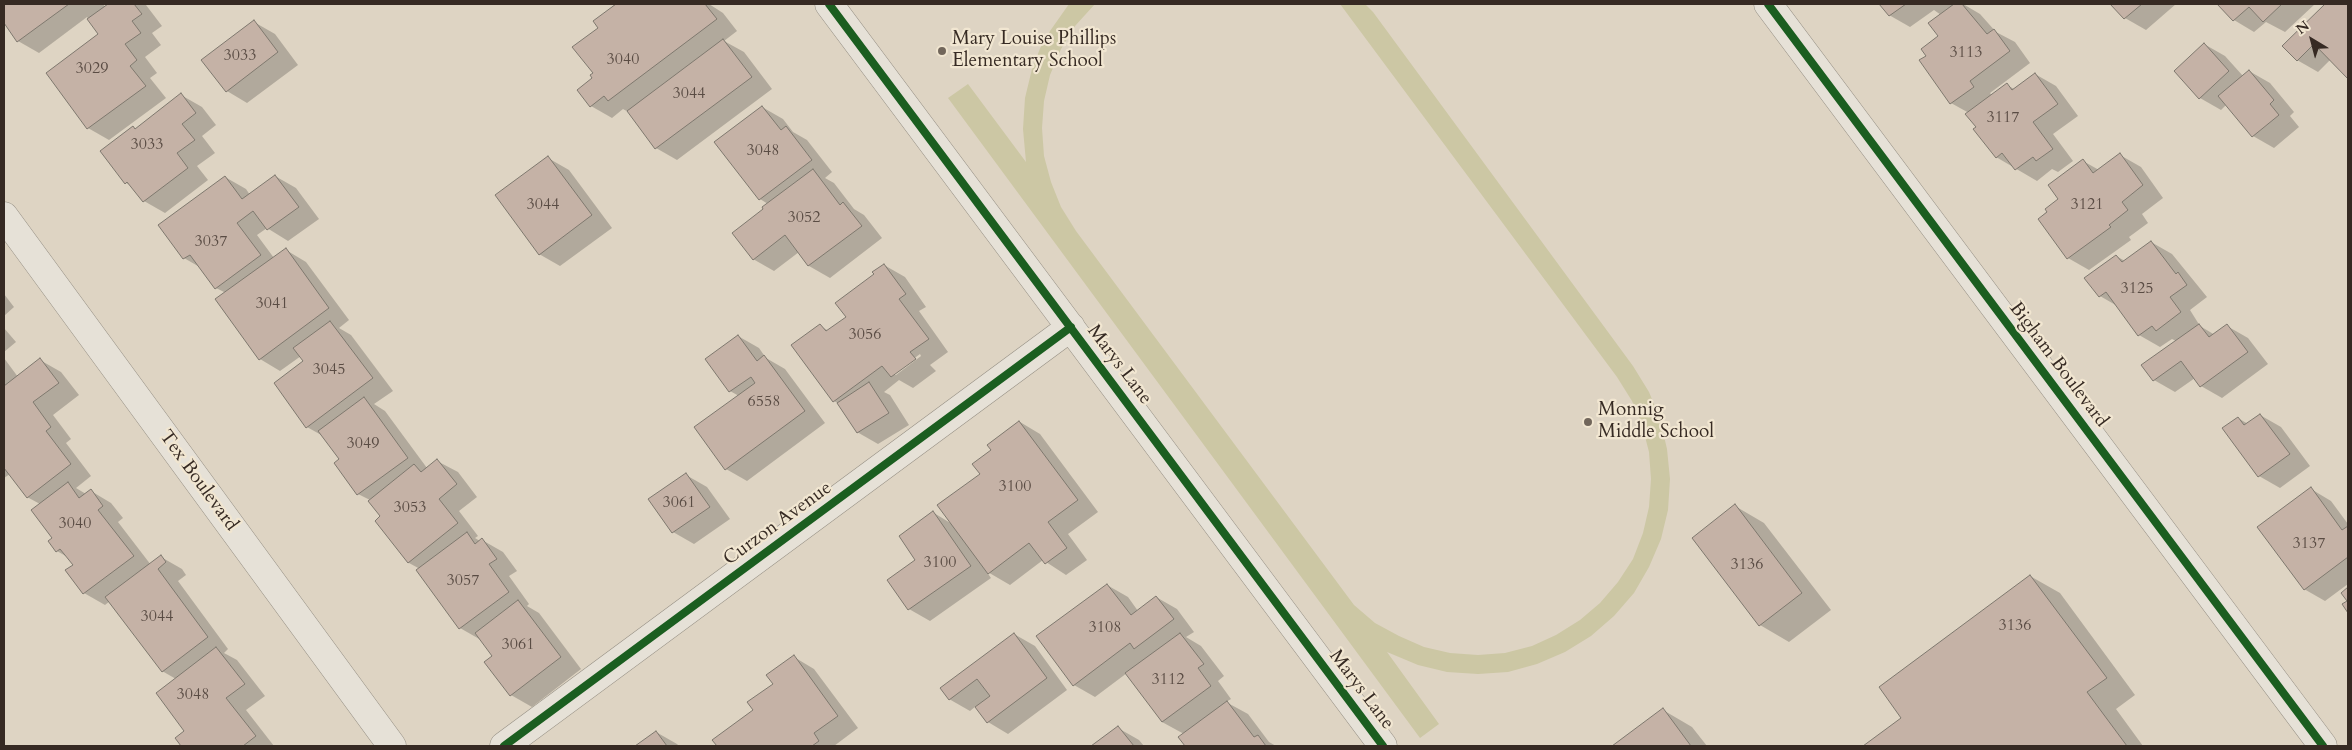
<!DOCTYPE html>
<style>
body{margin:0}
#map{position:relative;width:2352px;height:750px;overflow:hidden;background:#ded4c3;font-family:Cardo,serif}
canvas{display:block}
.frame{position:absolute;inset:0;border:5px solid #362a23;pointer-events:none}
.north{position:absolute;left:2287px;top:15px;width:50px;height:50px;-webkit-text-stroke:4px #f1e6d1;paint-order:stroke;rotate:323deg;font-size:14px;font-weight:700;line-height:20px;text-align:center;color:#362a23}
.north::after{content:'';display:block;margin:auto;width:18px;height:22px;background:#362a23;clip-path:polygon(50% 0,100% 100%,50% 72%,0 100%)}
</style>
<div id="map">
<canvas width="2352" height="750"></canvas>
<div class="frame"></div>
<div class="north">N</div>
</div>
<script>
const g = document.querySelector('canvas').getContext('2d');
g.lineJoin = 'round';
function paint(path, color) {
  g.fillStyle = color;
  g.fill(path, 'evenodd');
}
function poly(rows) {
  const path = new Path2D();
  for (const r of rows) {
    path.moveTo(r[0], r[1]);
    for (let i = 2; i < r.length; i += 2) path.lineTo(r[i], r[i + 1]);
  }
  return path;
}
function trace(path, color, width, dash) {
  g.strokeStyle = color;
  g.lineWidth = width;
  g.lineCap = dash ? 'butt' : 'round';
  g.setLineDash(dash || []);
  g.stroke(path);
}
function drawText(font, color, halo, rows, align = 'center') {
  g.font = font + ' Cardo,serif';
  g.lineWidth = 4.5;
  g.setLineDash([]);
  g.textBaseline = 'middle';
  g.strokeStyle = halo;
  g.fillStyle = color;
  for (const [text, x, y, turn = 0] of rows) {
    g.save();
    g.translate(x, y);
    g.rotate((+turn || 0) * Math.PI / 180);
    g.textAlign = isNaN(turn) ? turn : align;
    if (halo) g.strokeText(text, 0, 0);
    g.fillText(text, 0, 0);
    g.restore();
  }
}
const green = poly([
 [1069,4,1095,4,1075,26,1061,49,1050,75,1044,101,1042,128,1044,156,1051,182,1061,207,1076,231,1354,605,1375,623,1399,636,1424,647,1450,653,1478,655,1505,653,1532,646,1556,635,1580,620,1600,603,1618,582,1633,559,1643,533,1649,507,1651,479,1649,452,1642,425,1632,401,1617,377,1340,4,1365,4,1373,12,1633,366,1649,392,1660,419,1667,449,1670,479,1668,510,1661,539,1649,567,1634,593,1614,616,1591,636,1565,652,1537,664,1508,672,1478,674,1447,672,1418,665,1387,652,1439,724,1420,738,948,98,968,84,1026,162,1023,129,1025,98,1032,69,1043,41]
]);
const shadow = poly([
 [4,4,103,4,105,7,110,4,146,5,162,26,152,33,161,45,145,57,157,73,150,78,166,98,109,140,88,128,100,34,87,17,39,53,18,41,4,21],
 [611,4,709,4,723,13,737,31,724,41,744,52,772,89,677,160,656,148,630,113,623,109,612,118,591,106,600,28,615,6],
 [1881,4,1963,4,1980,14,1996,32,2015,42,2030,63,1990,93,1992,96,2007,85,2014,89,2035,74,2056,86,2078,116,2053,134,2073,161,2058,172,2052,169,2037,181,1996,157,1969,113,1951,103,1928,56,1940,36,1941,15,1934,10,1910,27,1889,15],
 [2112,4,2176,4,2146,30,2125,18],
 [2218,4,2315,4,2285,32,2266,22,2254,32,2234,20],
 [2327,4,2348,4,2348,77,2331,59,2318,72,2297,60,2284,46],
 [254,22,275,34,298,65,247,103,227,91],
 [2204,44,2225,56,2243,76,2249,71,2270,83,2294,112,2290,116,2299,127,2274,148,2253,136,2227,104,2221,110,2200,98],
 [181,95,202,107,216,125,202,136,215,153,197,166,208,180,165,213,144,201,132,186,126,183,133,127,137,129],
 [762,107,783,119,793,132,807,140,832,172,825,178,834,183,854,209,864,215,882,238,830,278,809,266,799,252,774,271,753,259,768,204,760,199,716,143],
 [2120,155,2141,167,2163,198,2142,214,2148,223,2129,237,2131,240,2089,270,2068,258,2039,219,2060,199,2083,161,2099,170],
 [548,158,569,170,612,228,560,266,539,254],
 [275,176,296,188,319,219,288,241,267,228,257,235,274,258,286,250,306,262,349,320,339,328,351,335,393,391,374,404,385,411,427,468,437,461,458,472,477,497,459,511,478,536,475,538,480,541,482,540,503,552,517,571,509,576,529,604,527,606,539,613,581,669,532,707,511,695,494,656,481,640,460,628,420,569,409,563,376,521,382,516,370,500,358,494,340,459,323,436,307,427,305,361,301,356,280,371,260,359,226,293,216,288,203,269,184,258,225,177,246,189,250,195],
 [2151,242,2172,254,2207,297,2190,310,2200,326,2215,335,2227,326,2248,338,2268,364,2222,398,2201,386,2195,378,2175,392,2154,380,2176,341,2172,339,2160,347,2139,335,2119,307,2100,296,2086,278,2116,256,2125,261],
 [884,265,905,277,926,307,919,311,948,352,930,365,936,371,913,388,899,380,884,392,890,395,909,425,878,444,857,432,839,404,834,401,820,326,829,331,848,317],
 [920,354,921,356,896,375,892,375],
 [4,294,14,307,4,316],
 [4,328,16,342,4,352],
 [738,336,759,348,766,358,785,369,825,423,747,481,726,469,739,396,730,391,707,359],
 [4,358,18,377,40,360,61,372,79,395,53,415,71,439,66,443,91,476,76,488,86,494,91,491,111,503,123,518,118,522,151,565,161,557,182,569,186,575,178,581,228,649,224,653,237,660,265,696,246,710,274,746,182,746,177,739,186,731,176,679,162,671,110,601,105,605,84,593,67,571,74,565,69,558,57,551,40,504,27,497,10,474,4,478],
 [2260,415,2281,427,2310,466,2280,488,2259,476,2238,418,2248,424],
 [1020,422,1040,434,1098,512,1068,534,1087,560,1066,575,1043,560,1010,585,986,571,991,578,930,621,909,609,917,561,934,513,952,524,982,474,992,450],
 [686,475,707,487,730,519,694,544,673,532,650,500],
 [2311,489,2331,501,2348,524,2348,584,2325,601,2304,589],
 [1735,506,1764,523,1831,610,1789,642,1760,625],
 [2030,576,2060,593,2135,695,2116,709,2143,746,1865,746,1903,718],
 [1107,585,1128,597,1138,611,1156,597,1177,609,1194,632,1186,637,1201,646,1224,676,1218,681,1231,699,1226,702,1248,714,1269,742,1276,746,1187,746,1180,737,1184,734,1162,722,1127,673,1095,697,1074,685],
 [1014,634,1035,646,1067,690,1008,734,988,722,976,706,970,711,949,699],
 [794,657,814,669,858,728,834,746,718,746,714,740,754,711],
 [1663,710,1692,727,1707,746,1614,746],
 [1118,728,1139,740,1144,746,1093,746],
 [656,732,677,744,679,746,638,746]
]);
const building = poly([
 [4,4,69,4,17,42,4,23,4,4],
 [108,4,134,4,142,14,132,21,141,33,125,44,137,60,130,66,146,86,87,129,46,73,98,34,87,19,108,4],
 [616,4,705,4,717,19,608,101,604,96,590,107,577,90,592,78,590,75,593,73,572,47,598,28,593,21,616,4],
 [1879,4,1906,4,1889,16,1879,4],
 [1954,4,1962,4,1987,34,1994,29,2010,51,1970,81,1974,87,1950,104,1919,60,1926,56,1921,49,1938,36,1928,23,1954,4],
 [2110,4,2142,4,2124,19,2110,4],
 [2217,4,2282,4,2263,22,2249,7,2233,21,2217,4],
 [2325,4,2348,4,2348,79,2314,44,2297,61,2282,46,2325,4],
 [254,20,278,52,226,92,201,60,254,20],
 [723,39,752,77,655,149,627,111,723,39],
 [2204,43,2229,71,2199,99,2174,71,2204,43],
 [2249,70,2274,100,2270,104,2279,115,2252,137,2218,96,2249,70],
 [2035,73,2058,104,2033,122,2053,149,2036,161,2033,157,2015,170,2002,153,1996,158,1973,129,1976,127,1965,114,2007,83,2012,90,2035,73],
 [181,93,196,113,182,124,195,140,177,153,188,168,143,202,127,182,125,184,100,151,133,126,135,129,181,93],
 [762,106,781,130,786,126,812,160,759,200,714,142,762,106],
 [2120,153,2143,185,2122,202,2128,210,2109,225,2111,227,2067,259,2038,219,2047,212,2045,209,2058,199,2048,185,2083,159,2093,173,2120,153],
 [548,156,592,215,539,255,495,195,548,156],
 [813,169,840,205,843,202,862,226,808,266,785,235,753,260,732,233,763,209,762,207,813,169],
 [275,175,299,207,267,230,253,211,237,223,261,255,215,289,190,255,183,259,158,225,225,176,242,199,275,175],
 [2151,241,2176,274,2178,272,2187,285,2170,297,2181,312,2156,331,2152,326,2138,336,2106,292,2099,297,2084,278,2116,255,2122,262,2151,241],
 [286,248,329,308,259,360,215,299,286,248],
 [884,264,906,294,899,299,929,339,910,352,916,359,891,377,882,366,833,402,791,345,820,324,826,331,846,317,835,303,874,274,872,272,884,264],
 [330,321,373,378,306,428,274,383,303,361,293,348,330,321],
 [2199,324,2209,337,2227,324,2248,352,2200,387,2181,361,2153,381,2141,365,2199,324],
 [738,335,757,361,764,355,805,411,725,470,694,427,755,383,751,377,729,392,705,359,738,335],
 [40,358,59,383,33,402,51,427,46,431,71,464,27,498,4,468,4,386,40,358],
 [869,382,889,413,857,433,837,403,869,382],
 [364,397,408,458,357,495,334,463,339,459,318,431,364,397],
 [2260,414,2290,454,2258,477,2222,428,2238,417,2244,425,2260,414],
 [1019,421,1078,500,1048,522,1067,548,1045,564,1029,543,988,574,937,505,980,474,972,464,991,450,987,445,1019,421],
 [437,459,457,484,439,499,458,523,408,563,375,521,380,516,368,501,414,464,421,472,437,459],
 [686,473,710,507,672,533,648,499,686,473],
 [68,482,79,498,91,489,103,506,98,510,134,556,83,594,65,570,73,565,60,549,56,552,48,541,52,538,31,510,68,482],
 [2311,487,2342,530,2348,526,2348,557,2304,590,2257,527,2311,487],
 [1735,504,1802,593,1759,626,1692,538,1735,504],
 [933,511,971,566,908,610,887,580,915,560,899,536,933,511],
 [467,532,475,544,482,538,497,559,489,564,509,592,459,629,416,570,467,532],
 [161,555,166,562,158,569,208,637,162,672,105,597,161,555],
 [2030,575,2107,678,2087,692,2127,746,1863,746,1901,718,1879,687,2030,575],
 [1107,584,1131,615,1156,596,1174,619,1134,649,1130,643,1073,686,1036,636,1107,584],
 [2348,587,2348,613,2342,604,2347,601,2341,593,2348,587],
 [518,600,561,657,510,696,484,662,492,656,475,633,518,600],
 [1014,633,1047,678,987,723,975,707,990,696,977,679,949,700,940,688,1014,633],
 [1180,633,1204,664,1198,668,1211,686,1162,722,1125,673,1180,633],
 [216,647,245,684,226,698,256,736,243,746,181,746,175,738,184,731,156,693,216,647],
 [794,655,838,716,814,733,819,741,812,746,717,746,712,740,753,710,747,702,773,684,766,675,794,655],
 [1227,701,1254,737,1258,735,1266,746,1185,746,1178,737,1227,701],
 [1663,708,1691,746,1612,746,1663,708],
 [1118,726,1134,746,1091,746,1118,726],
 [656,731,667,746,635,746,656,731]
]);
const street = poly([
 [829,4,1383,746],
 [1768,4,2323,746],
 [4,216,392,746],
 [504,746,1071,327]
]);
const cycleway = poly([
 [829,4,1383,746],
 [1768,4,2323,746],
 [504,746,1071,327]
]);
const markers = [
 [942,51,5,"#71665b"],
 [1588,422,5,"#71665b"]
];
const numberNames = [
 ["3113",1966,53],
 ["3033",240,56],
 ["3040",623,60],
 ["3029",92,69],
 ["3044",689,94],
 ["3117",2003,118],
 ["3033",147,145],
 ["3048",763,151],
 ["3044",543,205],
 ["3121",2087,205],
 ["3052",804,218],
 ["3037",211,242],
 ["3125",2137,289],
 ["3041",272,304],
 ["3056",865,335],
 ["3045",329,370],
 ["6558",764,402],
 ["3049",363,444],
 ["3100",1015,487],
 ["3061",679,503],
 ["3053",410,508],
 ["3040",75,524],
 ["3137",2309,544],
 ["3100",940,563],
 ["3136",1747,565],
 ["3057",463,581],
 ["3044",157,617],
 ["3136",2015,626],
 ["3108",1105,628],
 ["3061",518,645],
 ["3112",1168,680],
 ["3048",193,695]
];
const poiNames = [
 ["Mary Louise Phillips",952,40],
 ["Elementary School",952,62],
 ["Monnig",1598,411],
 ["Middle School",1598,433]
];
const streetNames = [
 ["Marys Lane",1119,365,53],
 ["Bigham Boulevard",2058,365,53],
 ["Tex Boulevard",198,481,54],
 ["Curzon Avenue",778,524,-36],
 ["Marys Lane",1361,690,53]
];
paint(green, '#ccc7a4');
paint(shadow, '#0003');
paint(building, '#c5b2a6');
trace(building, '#7e786e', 1);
trace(street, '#958f84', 29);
trace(street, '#e6e1d7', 28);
trace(cycleway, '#1b5e20', 8);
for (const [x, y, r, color] of markers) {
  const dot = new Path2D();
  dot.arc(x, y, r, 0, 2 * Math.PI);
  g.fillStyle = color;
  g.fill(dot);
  trace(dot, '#f1e6d1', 2);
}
drawText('16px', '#5a4c44', null, numberNames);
drawText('19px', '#362a23', '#f1e6d1', poiNames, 'left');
drawText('19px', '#362a23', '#f1e6d1', streetNames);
</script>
